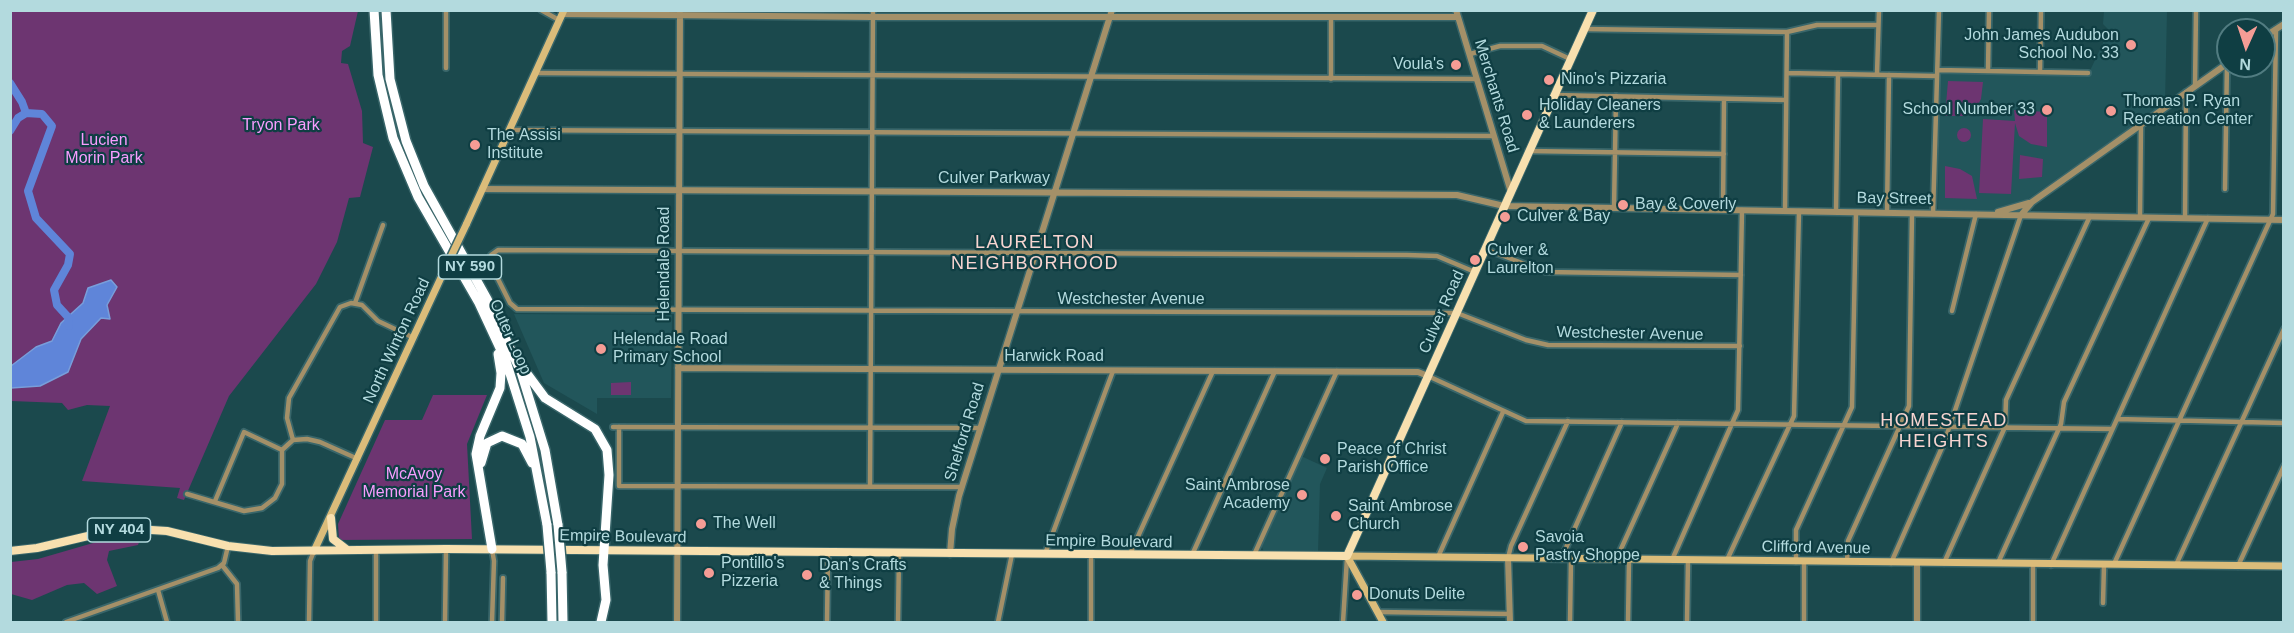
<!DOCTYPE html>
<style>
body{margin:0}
#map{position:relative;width:2294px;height:633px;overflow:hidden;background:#1b494d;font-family:Helvetica,sans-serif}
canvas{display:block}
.frame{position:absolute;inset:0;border:12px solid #b3dade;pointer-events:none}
.north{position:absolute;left:2216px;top:18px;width:60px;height:60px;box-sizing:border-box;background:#0f3e43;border:2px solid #517c81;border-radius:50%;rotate:183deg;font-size:16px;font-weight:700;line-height:24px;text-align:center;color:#b3dade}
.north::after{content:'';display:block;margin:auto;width:21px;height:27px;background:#f59c95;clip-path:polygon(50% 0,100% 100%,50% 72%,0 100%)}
</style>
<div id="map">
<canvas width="2294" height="633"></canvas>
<div class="frame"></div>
<div class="north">N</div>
</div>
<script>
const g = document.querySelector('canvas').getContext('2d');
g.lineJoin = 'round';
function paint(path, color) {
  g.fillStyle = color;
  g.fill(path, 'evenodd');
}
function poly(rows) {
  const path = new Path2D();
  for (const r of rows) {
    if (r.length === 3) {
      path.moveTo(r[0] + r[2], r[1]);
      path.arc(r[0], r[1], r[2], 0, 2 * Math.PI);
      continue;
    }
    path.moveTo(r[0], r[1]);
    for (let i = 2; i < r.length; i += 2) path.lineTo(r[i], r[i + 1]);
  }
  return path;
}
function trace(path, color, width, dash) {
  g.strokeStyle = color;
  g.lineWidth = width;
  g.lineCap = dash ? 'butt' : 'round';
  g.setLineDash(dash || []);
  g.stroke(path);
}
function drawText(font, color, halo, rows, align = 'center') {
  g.font = font + ' Helvetica,sans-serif';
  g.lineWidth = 4.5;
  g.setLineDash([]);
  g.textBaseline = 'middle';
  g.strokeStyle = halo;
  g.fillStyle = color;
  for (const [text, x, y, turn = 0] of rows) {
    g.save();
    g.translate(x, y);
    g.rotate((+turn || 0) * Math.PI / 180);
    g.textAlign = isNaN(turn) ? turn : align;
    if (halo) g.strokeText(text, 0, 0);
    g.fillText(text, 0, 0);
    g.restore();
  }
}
const built = poly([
 [2104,11,2167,11,2165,103,2025,201,1995,211,1938,209,1940,73,2088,75,2109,30,2103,24],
 [514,314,672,315,671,398,597,398,597,414,544,383],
 [1301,456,1327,468,1320,484,1318,552,1264,552,1261,545]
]);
const green = poly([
 [11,11,358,11,350,46,342,51,341,63,348,64,362,111,363,143,373,147,360,197,349,198,337,242,316,284,229,396,184,500,177,498,180,488,82,481,110,406,87,405,68,410,62,403,11,401],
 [1948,81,1983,82,1981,99,1975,110,1963,116,1945,116],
 [2014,110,2047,112,2047,147,2031,144,2019,136,2015,123,2011,194,1979,193,1983,119,2015,121],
 [1964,135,7],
 [2020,155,2043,159,2042,177,2019,179],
 [1945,166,1960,169,1972,176,1977,199,1945,198],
 [631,382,631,395,611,395,611,383],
 [433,395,487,395,467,444,472,539,339,540,338,524,385,420,422,420],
 [141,537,138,545,109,551,107,560,117,586,97,594,84,583,67,585,32,600,11,594,11,562,38,559,100,541]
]);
const water = poly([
 [111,280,117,287,107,305,110,319,101,318,81,339,68,372,40,386,11,388,11,366,36,347,52,341,61,323,83,303,88,288,111,280]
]);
const river = poly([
 [10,83,22,102,26,113,42,114,52,126,28,191,36,218,70,254,68,265,54,290,57,305,68,317,69,326],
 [10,131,18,118,26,113]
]);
const minor = poly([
 [541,10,559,20],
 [1331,17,1331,79],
 [1585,29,1787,32,1817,25,1878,25],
 [1470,54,1500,46,1542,46,1570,59],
 [446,68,446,10],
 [1938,70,2088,73],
 [1988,70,1989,10],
 [2040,72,2041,10],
 [535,73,1477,79],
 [1787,73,1936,76],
 [1877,74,1879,10],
 [2195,86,2196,10],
 [1554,95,1786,100],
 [509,130,1493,136],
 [1528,151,1724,154],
 [2225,189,2227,63],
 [1614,208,1616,96],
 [1723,210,1724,99],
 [1785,211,1787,32],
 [1836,212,1838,74],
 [1887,213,1889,75],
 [1933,214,1939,10],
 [2140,217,2141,124],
 [2185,218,2186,92],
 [1485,249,1546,272,1741,275],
 [1475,272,1437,256,1407,255,498,250,491,255,490,263,510,303,517,309,1457,313,1526,340,1548,345,1740,346],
 [355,303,383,225],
 [1952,311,1976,214],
 [1428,376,1526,421,2112,429],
 [2117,419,2284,423],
 [613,427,980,428],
 [619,427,619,486,962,487],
 [293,440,287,418,289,398,340,307,351,303,362,305,378,321,414,338],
 [282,450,293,440,307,439,320,442,358,459],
 [870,486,873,10],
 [187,494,244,511,262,508,275,498,282,484,282,450],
 [215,501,244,432,282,450],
 [1045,554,1113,371],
 [1130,554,1213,371],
 [1192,555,1275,371],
 [1254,555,1337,371],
 [1438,557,1503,412],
 [1508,558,1511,546,1568,421],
 [1561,559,1622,422],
 [1616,560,1678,423],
 [1672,560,1738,410,1742,210],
 [1727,560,1794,416,1799,211],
 [1796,562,1796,530,1852,407,1856,212],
 [1847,562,1848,541,1909,406,1912,213],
 [1891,563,1944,443,2021,215],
 [1944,563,2005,427,2006,400,2090,216],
 [1998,563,2061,424,2064,402,2149,218],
 [2114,564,2273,214,2276,29],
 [222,565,237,584,238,622],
 [2051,565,2208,218],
 [2176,565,2284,329],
 [2238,566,2284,466],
 [158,590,167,622],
 [2103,603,2104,565],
 [1378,612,1510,614],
 [66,622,218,568,224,563,228,546],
 [309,622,310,561,314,551],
 [376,622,376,549],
 [445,622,446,549],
 [492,622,494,561,492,549],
 [502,622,503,578],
 [827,622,828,553],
 [898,622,899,553],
 [998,622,1012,554],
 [1091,622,1091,555],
 [1343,622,1347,558],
 [1570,622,1571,559],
 [1628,622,1629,560],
 [1687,622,1688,560],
 [1804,622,1804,562],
 [2033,622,2033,564]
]);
const tertiary = poly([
 [1456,10,1510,189],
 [562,14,872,17,1458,17],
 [2264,37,2284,24],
 [482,189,1457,195,1504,206,2284,220],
 [1998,212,2029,203],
 [2021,215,2032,202,2228,63],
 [678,368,1418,372,1428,376],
 [950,554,952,529,959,496,1112,10],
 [1508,558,1510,622],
 [677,622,680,14],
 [1917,622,1917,563]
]);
const secondary = poly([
 [466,225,564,10],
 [314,551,445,269],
 [1383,622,1347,556,2284,566]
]);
const primary = poly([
 [331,518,333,539,346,549],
 [10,551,37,548,105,532,136,529,167,531,228,546,272,551,446,549,1347,556,1593,10]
]);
const motorway = poly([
 [374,10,378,75,393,138,418,197,479,303,506,361,530,437,547,525],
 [386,10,390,79,406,141,424,186,487,299,521,372,545,450,558,525],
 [525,371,545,398,595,429,607,450,609,475,603,565,606,600,601,622],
 [481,463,487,443,502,436,522,444,532,463],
 [492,549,476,454,480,436,500,388,501,373,498,354],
 [551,572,552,622],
 [562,572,563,622]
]);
const secondaryBridge = poly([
 [445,269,466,225]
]);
const motorwayBridge = poly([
 [547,525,551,572],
 [558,525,562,572]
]);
const markers = [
 [2131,45,6,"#f59c95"],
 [1456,65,6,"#f59c95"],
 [1549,80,6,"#f59c95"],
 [2047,110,6,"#f59c95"],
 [2111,111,6,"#f59c95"],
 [1527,115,6,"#f59c95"],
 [475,145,6,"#f59c95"],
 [1623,205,6,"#f59c95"],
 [1505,217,6,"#f59c95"],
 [1475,260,6,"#f59c95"],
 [601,349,6,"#f59c95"],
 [1325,459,6,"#f59c95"],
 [1302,495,6,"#f59c95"],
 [1336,516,6,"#f59c95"],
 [701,524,6,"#f59c95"],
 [1523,547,6,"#f59c95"],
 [709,573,6,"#f59c95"],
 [807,575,6,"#f59c95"],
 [1357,595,6,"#f59c95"]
];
const shields = [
 [470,267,63],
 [119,530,63]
];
const shieldNames = [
 ["NY 590",470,267],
 ["NY 404",119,530]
];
const poiNames = [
 ["John James Audubon",2119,36,"right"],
 ["School No. 33",2119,54,"right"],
 ["Voula's",1444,65,"right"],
 ["Nino's Pizzaria",1561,80],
 ["Thomas P. Ryan",2123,102],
 ["Recreation Center",2123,120],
 ["Holiday Cleaners",1539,106],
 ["& Launderers",1539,124],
 ["School Number 33",2035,110,"right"],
 ["The Assisi",487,136],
 ["Institute",487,154],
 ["Bay & Coverly",1635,205],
 ["Culver & Bay",1517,217],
 ["Culver &",1487,251],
 ["Laurelton",1487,269],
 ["Helendale Road",613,340],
 ["Primary School",613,358],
 ["Peace of Christ",1337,450],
 ["Parish Office",1337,468],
 ["Saint Ambrose",1290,486,"right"],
 ["Academy",1290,504,"right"],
 ["Saint Ambrose",1348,507],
 ["Church",1348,525],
 ["The Well",713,524],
 ["Savoia",1535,538],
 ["Pastry Shoppe",1535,556],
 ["Pontillo's",721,564],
 ["Pizzeria",721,582],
 ["Dan's Crafts",819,566],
 ["& Things",819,584],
 ["Donuts Delite",1369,595]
];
const streetNames = [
 ["Merchants Road",1496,96,73],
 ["Culver Parkway",994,179],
 ["Bay Street",1894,199,1],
 ["Helendale Road",665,264,-90],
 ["Westchester Avenue",1131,300],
 ["Culver Road",1442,312,-66],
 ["Westchester Avenue",1630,334,1],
 ["Outer Loop",510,337,66],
 ["North Winton Road",397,341,-65],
 ["Harwick Road",1054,357],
 ["Shelford Road",965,432,-73],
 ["Empire Boulevard",623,537,1],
 ["Empire Boulevard",1109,542,1],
 ["Clifford Avenue",1816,548,1]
];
const parkNames = [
 ["Tryon Park",281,126],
 ["Lucien",104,141],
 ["Morin Park",104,159],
 ["McAvoy",414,475],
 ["Memorial Park",414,493]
];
const neighbourhoodNames = [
 ["LAURELTON",1035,243],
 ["NEIGHBORHOOD",1035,264],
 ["HOMESTEAD",1944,421],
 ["HEIGHTS",1944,442]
];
paint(built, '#22565b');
paint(green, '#6d3571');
paint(water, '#5f85d9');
trace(water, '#789eda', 1.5);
trace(river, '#5f85d9', 8);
trace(minor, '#39666a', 8);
trace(tertiary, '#39666a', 9);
trace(secondary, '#39666a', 10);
trace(primary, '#39666a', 10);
trace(motorway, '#39666a', 12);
trace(minor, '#a49068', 4.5);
trace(tertiary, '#a49068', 6);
trace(secondary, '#dbbc7a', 7);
trace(primary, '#f8e0af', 8);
trace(motorway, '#fff', 9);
trace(secondaryBridge, '#39666a', 10, []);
trace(motorwayBridge, '#39666a', 12, []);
trace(secondaryBridge, '#dbbc7a', 7);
trace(motorwayBridge, '#fff', 9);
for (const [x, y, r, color] of markers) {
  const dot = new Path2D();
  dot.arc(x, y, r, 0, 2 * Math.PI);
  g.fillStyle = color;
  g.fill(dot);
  trace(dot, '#0f3e43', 2);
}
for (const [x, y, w] of shields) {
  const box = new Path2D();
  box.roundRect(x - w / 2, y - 12, w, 24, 4.5);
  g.fillStyle = '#0f3e43';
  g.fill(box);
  trace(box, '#b3dade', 1.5);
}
drawText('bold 15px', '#b3dade', null, shieldNames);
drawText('16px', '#b3dade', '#0f3e43', poiNames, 'left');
drawText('16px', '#b3dade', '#0f3e43', streetNames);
drawText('16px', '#f99dff', '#0f3e43', parkNames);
g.letterSpacing = '1.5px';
drawText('18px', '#f8d5d1', '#0f3e43', neighbourhoodNames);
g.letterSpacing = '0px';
</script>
